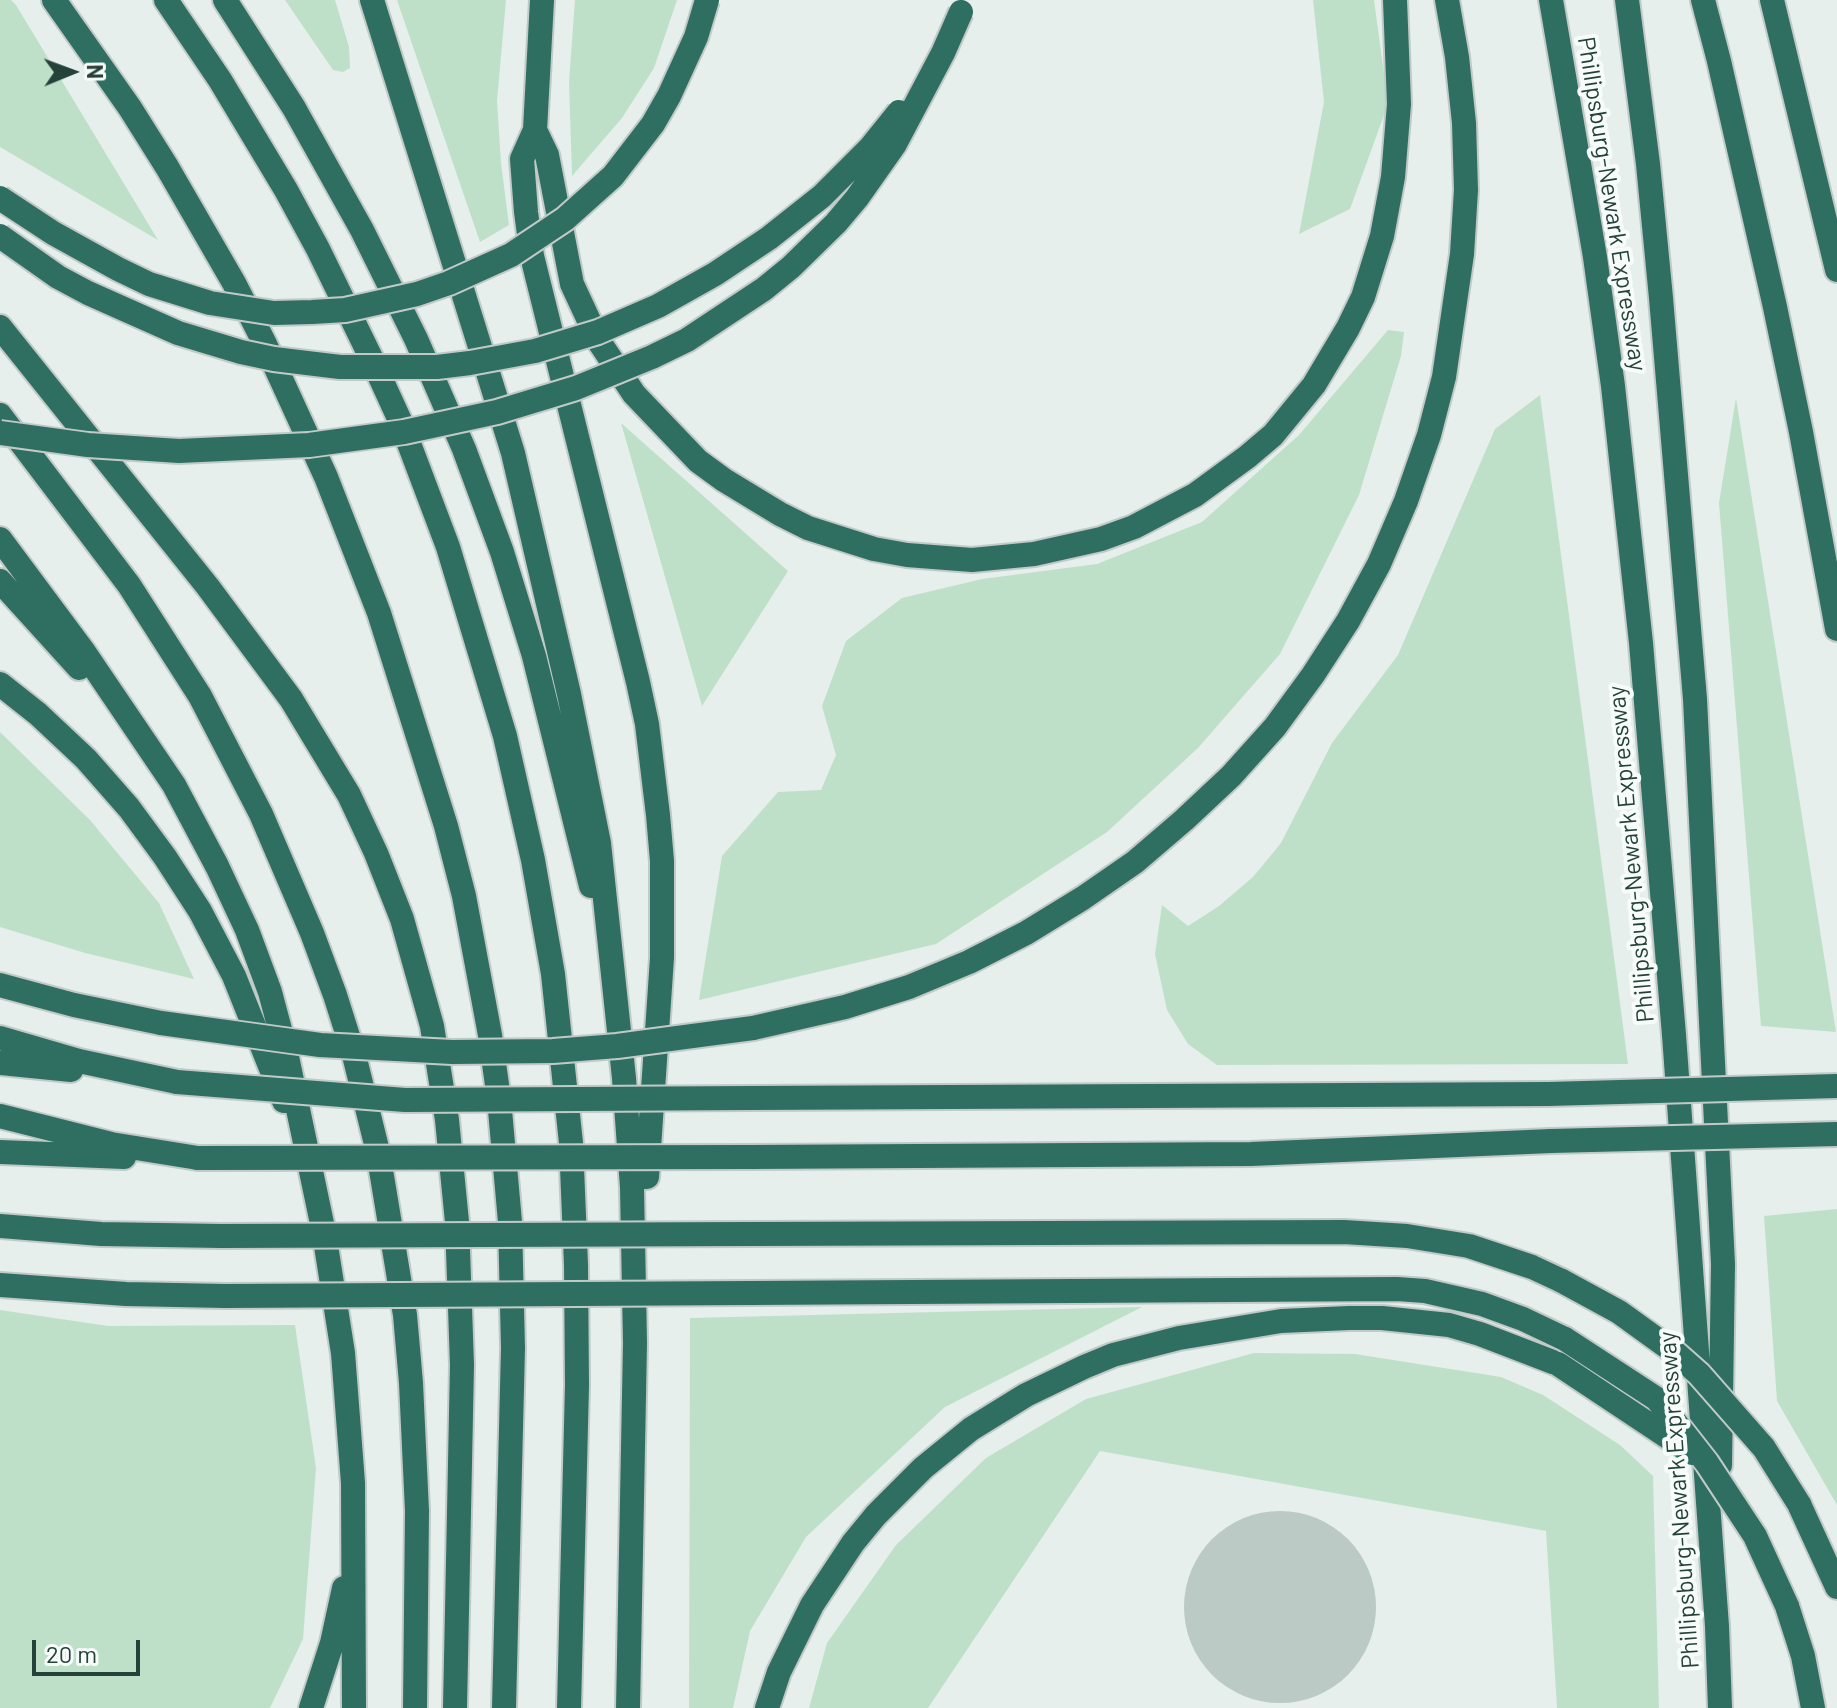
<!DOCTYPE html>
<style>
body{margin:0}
#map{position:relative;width:1837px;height:1708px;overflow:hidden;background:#e6efeb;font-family:Barlow,sans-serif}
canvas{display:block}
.north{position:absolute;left:32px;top:32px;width:80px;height:80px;-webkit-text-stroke:6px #f7fbf9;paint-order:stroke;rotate:89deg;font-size:22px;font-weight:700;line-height:32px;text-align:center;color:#24423a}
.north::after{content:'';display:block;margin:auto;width:28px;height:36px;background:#24423a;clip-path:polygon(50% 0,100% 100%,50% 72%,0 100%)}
.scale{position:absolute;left:32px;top:1640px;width:108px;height:36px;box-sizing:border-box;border:4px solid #24423a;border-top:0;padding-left:10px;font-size:24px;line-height:28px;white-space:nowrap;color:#24423a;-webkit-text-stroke:6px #f7fbf9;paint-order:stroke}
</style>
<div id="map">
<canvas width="1837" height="1708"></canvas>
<div class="north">N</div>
<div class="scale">20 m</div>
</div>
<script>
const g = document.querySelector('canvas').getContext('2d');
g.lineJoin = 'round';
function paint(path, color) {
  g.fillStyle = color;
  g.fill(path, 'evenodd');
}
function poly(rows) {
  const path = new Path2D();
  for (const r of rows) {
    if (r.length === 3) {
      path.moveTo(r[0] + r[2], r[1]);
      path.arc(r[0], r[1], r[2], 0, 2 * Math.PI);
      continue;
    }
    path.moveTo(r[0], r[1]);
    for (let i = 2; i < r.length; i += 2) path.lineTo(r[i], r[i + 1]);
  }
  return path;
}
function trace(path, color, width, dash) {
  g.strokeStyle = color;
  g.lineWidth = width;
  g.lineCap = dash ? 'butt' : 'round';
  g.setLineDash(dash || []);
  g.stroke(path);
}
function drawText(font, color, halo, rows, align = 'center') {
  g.font = font + ' Barlow,sans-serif';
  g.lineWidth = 8;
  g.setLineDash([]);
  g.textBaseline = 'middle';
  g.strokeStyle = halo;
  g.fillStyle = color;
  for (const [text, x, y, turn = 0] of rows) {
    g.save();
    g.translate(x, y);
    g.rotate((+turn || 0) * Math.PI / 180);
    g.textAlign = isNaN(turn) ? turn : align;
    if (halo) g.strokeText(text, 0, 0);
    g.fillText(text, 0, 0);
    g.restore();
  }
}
const green = poly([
 [0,0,11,0,16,5,158,240,0,147],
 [285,0,335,0,349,47,350,68,343,72,333,70],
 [397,0,506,0,497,101,501,163,509,225,480,242],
 [575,0,677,0,654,68,622,118,572,176,569,82],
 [1313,0,1374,0,1388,104,1350,209,1299,234,1324,102],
 [1388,330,1404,332,1401,356,1359,495,1280,654,1198,748,1107,832,936,944,699,1000,722,856,778,792,821,790,836,755,822,706,846,641,902,598,982,579,1097,564,1202,522,1299,435],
 [1540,395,1628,1064,1217,1065,1188,1044,1167,1010,1155,954,1162,905,1188,926,1219,906,1253,877,1281,843,1332,743,1398,655,1495,429],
 [1736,398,1836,1032,1761,1026,1719,503],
 [621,423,788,571,702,706],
 [0,732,90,820,159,903,194,979,85,953,0,927],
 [1837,1209,1837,1505,1777,1401,1764,1216],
 [1142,1307,945,1407,806,1537,750,1631,733,1708,689,1708,690,1318],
 [0,1310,108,1326,295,1325,316,1468,303,1639,270,1708,0,1708],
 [1254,1353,1355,1354,1501,1377,1543,1395,1620,1445,1653,1476,1659,1708,1557,1708,1546,1531,1100,1451,928,1708,809,1708,827,1643,896,1545,986,1458,1086,1399]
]);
const building = poly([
 [1280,1607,96]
]);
const highway = poly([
 [54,0,130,108,167,167,234,283,265,344,326,477,379,613,446,826,464,896,490,1035,499,1099,510,1222,513,1348,504,1708],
 [166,0,220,80,286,190,318,249,375,366,402,425,448,547,505,736,533,860,553,974,571,1143,576,1265,577,1385,569,1708],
 [225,0,294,108,362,230,416,339,464,449,502,552,534,656,591,886],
 [372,0,513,453,569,694,599,843,624,1078,632,1187,635,1343,628,1708],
 [542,0,535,130,522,159,526,212,532,256,638,682,647,724,658,815,662,861,662,958,647,1177],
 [1551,0,1595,257,1613,386,1641,643,1674,1035,1717,1626,1720,1708],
 [1627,0,1648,164,1661,298,1695,699,1723,1264,1720,1465],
 [1703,0,1719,61,1775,307,1801,432,1837,629],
 [1772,0,1837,270],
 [535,130,547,155,572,284,598,340,634,394,698,461,724,480,780,514,808,528,874,549,907,555,972,560,1034,554,1101,539,1134,527,1195,495,1247,457,1273,435,1314,385,1348,328,1363,297,1382,236,1393,177,1399,104,1395,0],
 [0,327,208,587,291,699,349,795,376,853,402,919,432,1026,447,1120,457,1222,462,1365,455,1708],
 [0,415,129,585,200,696,261,814,312,933,335,995,354,1055,378,1152,405,1315,411,1383,417,1511,415,1708],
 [0,539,84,652,174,785,217,866,247,930,270,992,286,1052,324,1233,343,1353,353,1483,354,1708],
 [0,581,79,668],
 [0,684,38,714,86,759,129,808,165,857,200,911,234,976,284,1101],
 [0,985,74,1005,161,1023],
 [753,1028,845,1007,909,987,969,962,1026,933,1083,898,1135,862,1184,820,1231,776,1275,727,1313,675,1348,621,1379,564,1406,501,1429,435,1444,377,1462,254,1466,190,1464,123,1457,57,1447,0],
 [0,1038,79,1061,177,1082],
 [0,1063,71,1070],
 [752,1098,1548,1094],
 [0,1116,111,1144,198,1158],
 [0,1152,124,1157],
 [751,1157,1251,1154,1551,1141],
 [0,1226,101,1234,221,1236],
 [750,1234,1344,1232,1407,1236,1469,1246,1532,1267,1562,1281],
 [0,1285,126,1294,225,1296],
 [750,1293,1397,1289,1425,1291,1482,1304,1523,1319,1565,1339],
 [1799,1504,1837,1587],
 [1787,1606,1803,1656,1813,1708],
 [311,1708,332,1643,344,1588],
 [767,1708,779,1672,812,1605,853,1543,876,1515,923,1468,971,1429,1026,1395,1084,1367,1113,1355,1179,1338,1281,1321,1349,1318,1382,1318,1449,1325,1480,1334,1558,1364]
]);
const highwayBridge = poly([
 [0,198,53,233,118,269,149,284,210,303,274,313,312,312,345,310,417,294,449,283,511,255,565,219,613,176,653,124,669,96,696,37,707,0],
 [0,236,58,277,88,293,178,333,241,352,274,359,340,367,437,367,470,363,535,351,598,332,658,306,715,274,769,238,822,196,870,148,899,112],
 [0,433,88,445,179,451,309,445,404,432,497,412,576,388,652,357,687,340,764,289,791,267,836,223,857,198,895,144,943,53,961,12],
 [161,1023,320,1045,452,1052,553,1051,617,1046,753,1028],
 [177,1082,405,1100,752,1098],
 [1548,1094,1837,1086],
 [1551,1141,1837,1134],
 [198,1158,751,1157],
 [221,1236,750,1234],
 [1562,1281,1619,1312,1673,1351,1699,1374,1764,1448,1799,1504],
 [225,1296,750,1293],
 [1565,1339,1657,1399,1707,1463,1755,1536,1787,1606],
 [1558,1364,1692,1453]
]);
const streetNames = [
 ["Phillipsburg-Newark Expressway",1612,204,81],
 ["Phillipsburg-Newark Expressway",1631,854,-95],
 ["Phillipsburg-Newark Expressway",1679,1500,-94]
];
paint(green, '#bfe0c8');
paint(building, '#bbcac4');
trace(highway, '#c2cac8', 28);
trace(highway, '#2f6f62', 24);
trace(highwayBridge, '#c2cac8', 28, []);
trace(highwayBridge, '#2f6f62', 24);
drawText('24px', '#24423a', '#f7fbf9', streetNames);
</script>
